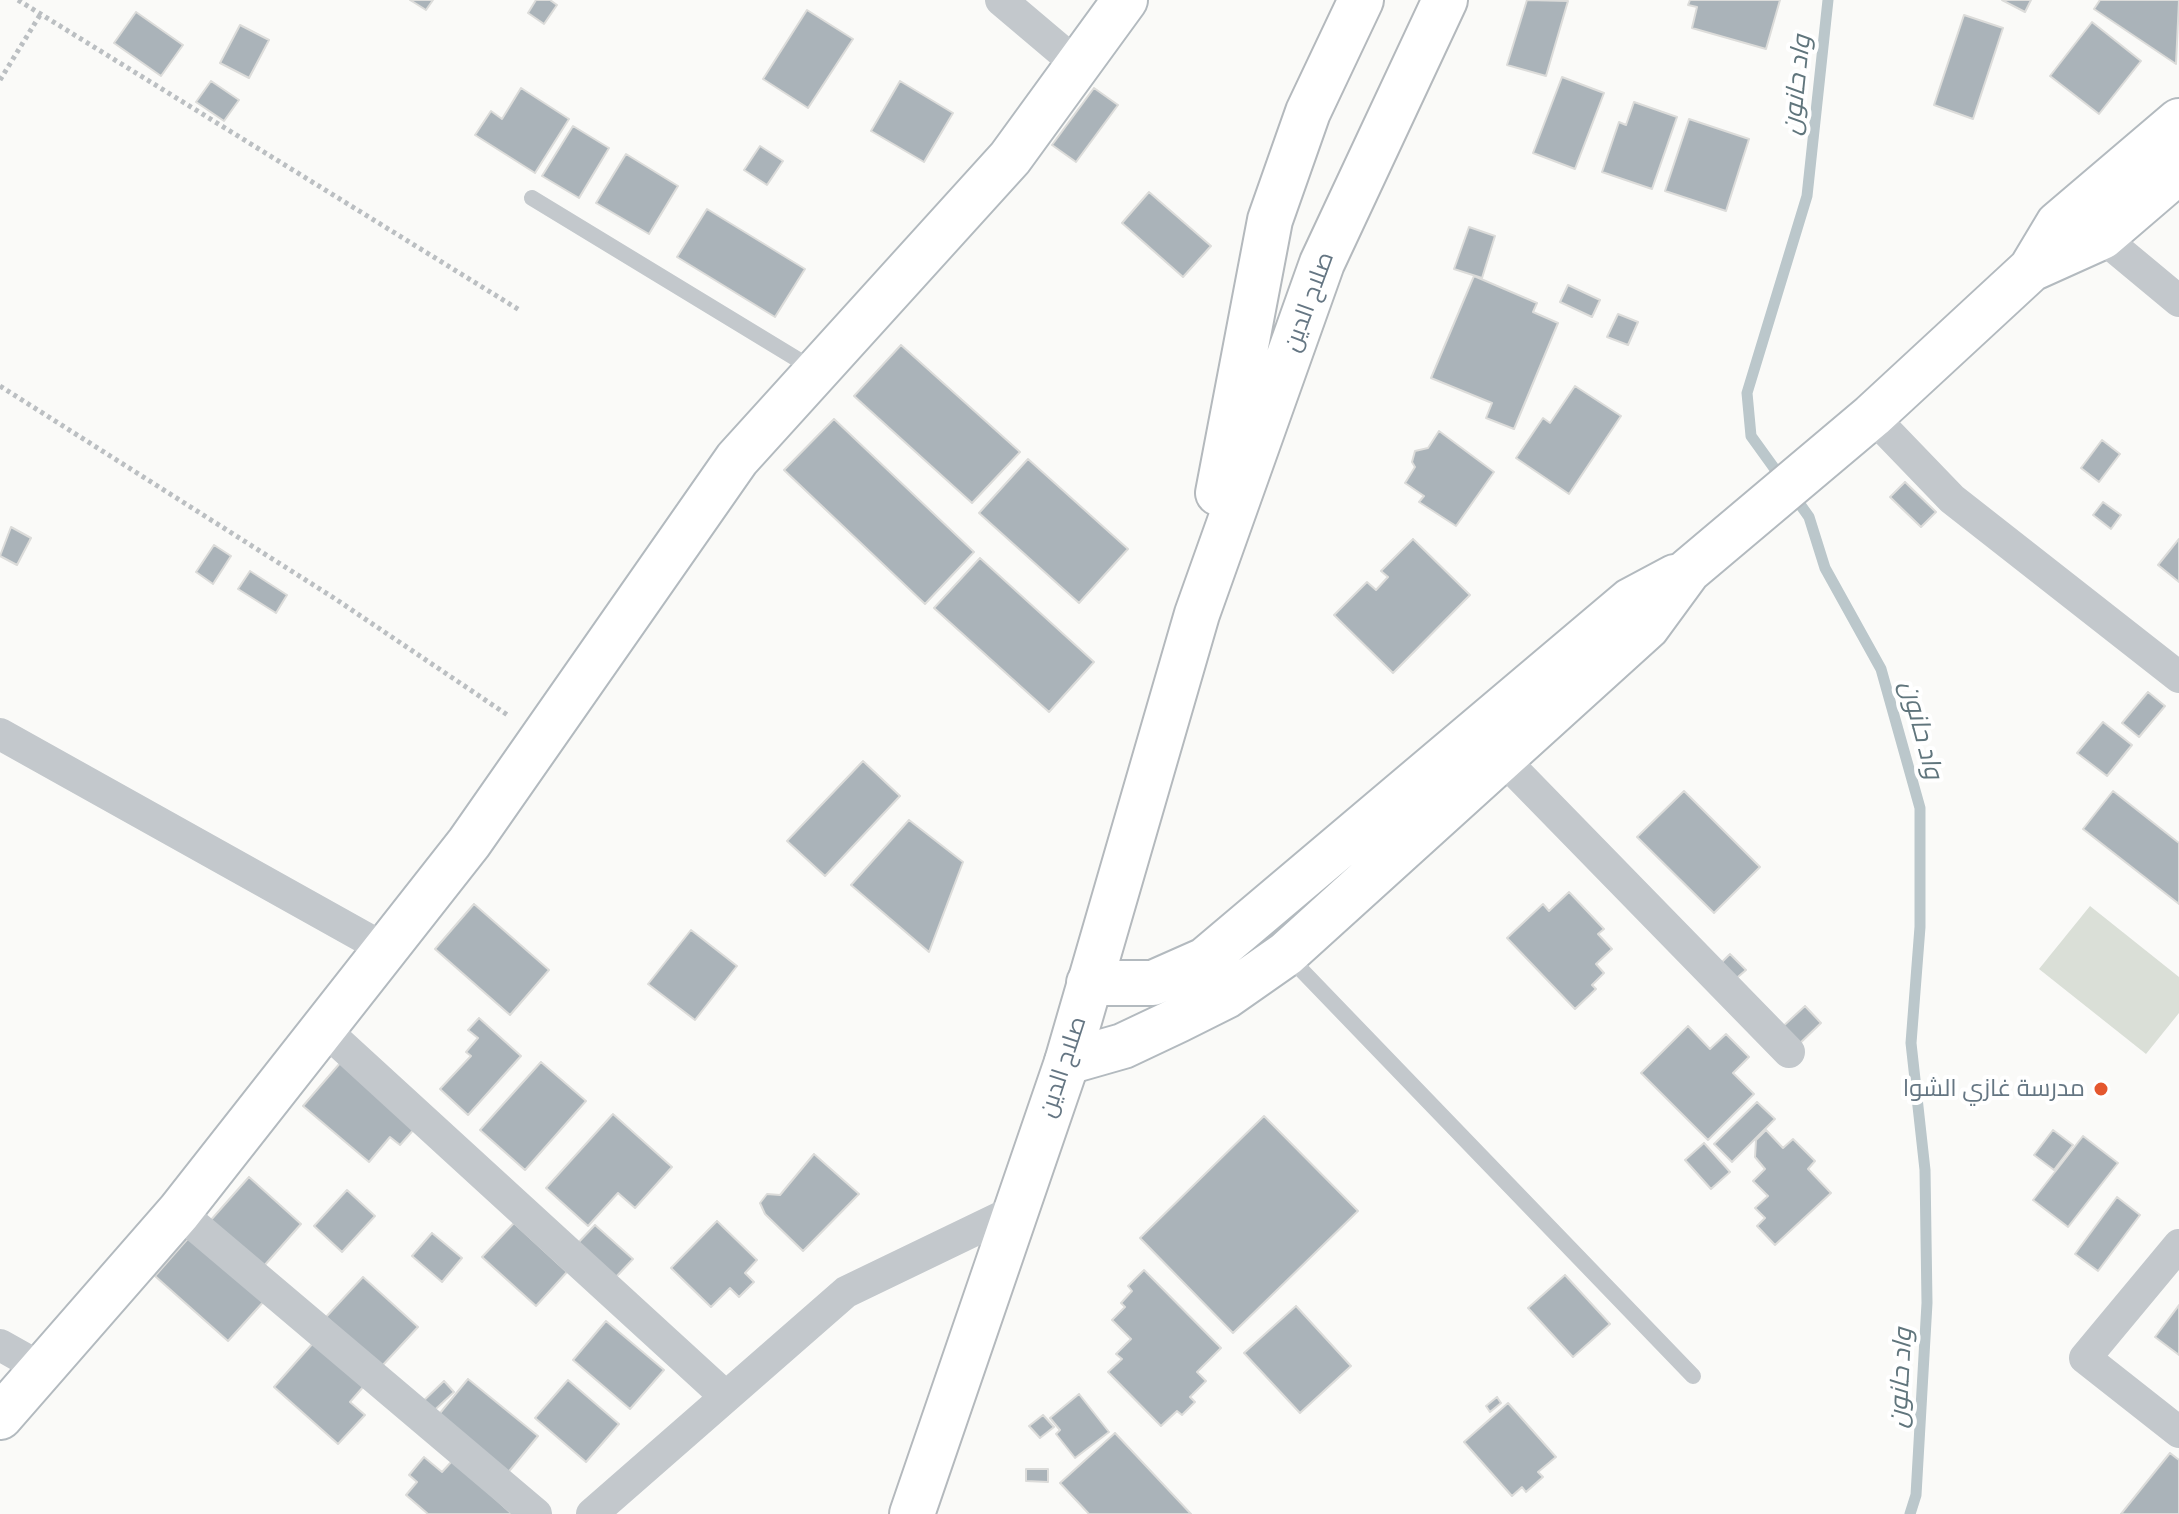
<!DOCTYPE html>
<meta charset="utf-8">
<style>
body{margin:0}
canvas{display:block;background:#fafaf8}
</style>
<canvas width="2179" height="1514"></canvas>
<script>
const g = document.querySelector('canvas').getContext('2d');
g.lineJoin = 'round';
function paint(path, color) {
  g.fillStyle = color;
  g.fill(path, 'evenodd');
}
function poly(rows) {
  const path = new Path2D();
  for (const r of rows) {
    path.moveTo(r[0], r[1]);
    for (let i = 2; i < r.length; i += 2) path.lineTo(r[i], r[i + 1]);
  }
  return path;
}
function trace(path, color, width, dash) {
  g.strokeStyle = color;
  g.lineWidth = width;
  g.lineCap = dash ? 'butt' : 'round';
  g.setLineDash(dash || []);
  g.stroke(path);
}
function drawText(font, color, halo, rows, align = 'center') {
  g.font = font + ' Cabin,Cairo,sans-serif';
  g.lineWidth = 8;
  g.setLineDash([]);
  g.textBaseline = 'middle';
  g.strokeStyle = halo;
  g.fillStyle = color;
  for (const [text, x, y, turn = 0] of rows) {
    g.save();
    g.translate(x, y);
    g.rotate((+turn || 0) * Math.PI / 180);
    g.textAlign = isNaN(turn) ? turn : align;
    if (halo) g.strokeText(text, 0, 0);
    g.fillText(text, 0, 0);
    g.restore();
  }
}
const green = poly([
 [2090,906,2179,977,2179,1013,2146,1054,2039,969]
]);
const stream = poly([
 [1782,479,1751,436,1747,393,1807,196,1828,0],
 [1792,493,1809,517,1825,568,1881,669,1920,808,1920,927,1911,1043,1925,1170,1927,1303,1916,1495,1910,1514]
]);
const building = poly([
 [410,0,433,0,426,10,410,0],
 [536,0,550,0,557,5,544,24,528,13,536,0],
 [1527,0,1568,1,1546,76,1507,65,1527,0],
 [1690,0,1780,0,1766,49,1692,28,1697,7,1688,5,1690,0],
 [2002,0,2031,0,2025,12,2002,0],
 [2100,0,2179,0,2176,64,2094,9,2100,0],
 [807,10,853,39,808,108,763,79,807,10],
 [136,12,183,45,161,76,114,43,136,12],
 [1964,15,2003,28,1973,119,1934,105,1964,15],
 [2092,22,2141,61,2099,114,2050,76,2092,22],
 [240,25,269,40,249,78,220,63,240,25],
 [1562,77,1604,93,1575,169,1533,153,1562,77],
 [211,81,239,100,224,121,196,102,211,81],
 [900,81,953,113,924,162,871,131,900,81],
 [521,88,569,119,535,173,475,135,491,111,502,119,521,88],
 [1094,88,1118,105,1076,162,1052,145,1094,88],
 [1634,102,1677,117,1652,189,1602,172,1619,122,1626,125,1634,102],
 [1689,119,1749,139,1726,211,1665,191,1689,119],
 [573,126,609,148,579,198,542,176,573,126],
 [760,146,783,161,767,185,744,170,760,146],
 [626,154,678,186,649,234,596,203,626,154],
 [1149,192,1211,246,1183,277,1122,223,1149,192],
 [707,209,805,269,775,317,677,257,707,209],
 [1469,227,1495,236,1482,278,1454,269,1469,227],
 [1474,276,1537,303,1533,312,1558,323,1514,429,1486,418,1492,403,1431,378,1474,276],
 [1568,285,1600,300,1592,317,1560,302,1568,285],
 [1618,314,1638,322,1628,345,1607,337,1618,314],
 [901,345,1020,452,972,503,854,396,901,345],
 [1575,386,1621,416,1569,494,1516,458,1543,418,1550,423,1575,386],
 [834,419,974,552,925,604,784,470,834,419],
 [1439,431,1494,472,1456,526,1419,502,1424,496,1405,483,1415,467,1412,462,1415,451,1428,448,1439,431],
 [2102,440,2120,454,2099,482,2081,468,2102,440],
 [1028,459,1128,549,1079,603,979,513,1028,459],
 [1905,482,1936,512,1921,527,1890,497,1905,482],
 [2103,502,2121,515,2111,529,2093,515,2103,502],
 [11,527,31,538,17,565,0,556,11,527],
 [1413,539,1470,595,1393,673,1334,615,1367,582,1376,590,1388,577,1381,571,1413,539],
 [2179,539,2179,582,2158,565,2179,539],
 [214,545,231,556,213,584,196,572,214,545],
 [980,558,1094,662,1049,712,934,608,980,558],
 [250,571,287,595,276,613,238,589,250,571],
 [2148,692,2165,706,2139,737,2122,723,2148,692],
 [2103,722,2132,745,2107,776,2077,753,2103,722],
 [863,761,900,796,825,876,787,841,863,761],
 [1684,791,1760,867,1714,913,1637,837,1684,791],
 [2113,791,2179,843,2179,904,2083,829,2113,791],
 [909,820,963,862,929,952,851,885,909,820],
 [1569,892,1604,929,1598,934,1612,949,1596,964,1604,973,1592,985,1596,989,1575,1009,1507,938,1543,904,1549,911,1569,892],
 [474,904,549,970,510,1015,435,949,474,904],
 [691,930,737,966,695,1020,648,984,691,930],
 [1730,954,1746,970,1732,982,1717,967,1730,954],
 [1805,1006,1821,1023,1795,1048,1778,1031,1805,1006],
 [479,1018,521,1056,468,1115,440,1089,471,1056,466,1052,478,1038,468,1030,479,1018],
 [1688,1026,1710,1049,1726,1034,1749,1057,1733,1073,1754,1094,1708,1140,1641,1073,1688,1026],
 [341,1062,416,1127,400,1145,390,1137,369,1162,303,1106,341,1062],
 [541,1062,586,1101,525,1170,480,1130,541,1062],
 [1757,1102,1775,1119,1732,1162,1714,1144,1757,1102],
 [613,1114,672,1167,635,1208,618,1193,588,1226,546,1188,613,1114],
 [1264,1116,1358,1211,1233,1333,1140,1238,1264,1116],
 [1766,1130,1783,1148,1793,1139,1815,1161,1808,1169,1831,1193,1775,1245,1757,1226,1765,1218,1755,1208,1768,1196,1753,1181,1765,1169,1755,1157,1756,1140,1766,1130],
 [2053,1130,2073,1145,2054,1170,2034,1155,2053,1130],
 [2083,1136,2118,1163,2068,1227,2033,1200,2083,1136],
 [1704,1143,1730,1172,1711,1189,1685,1160,1704,1143],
 [814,1154,859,1194,803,1251,765,1214,760,1203,767,1194,780,1195,814,1154],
 [249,1177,301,1224,263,1267,210,1221,249,1177],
 [347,1190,375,1216,342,1252,314,1226,347,1190],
 [2117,1197,2140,1215,2098,1271,2075,1254,2117,1197],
 [717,1221,757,1260,745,1273,754,1282,739,1297,730,1288,711,1307,671,1268,717,1221],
 [514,1223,567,1272,536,1306,482,1257,514,1223],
 [595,1225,633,1259,614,1279,576,1245,595,1225],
 [432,1233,462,1258,442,1282,412,1256,432,1233],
 [191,1235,265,1300,228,1341,155,1276,191,1235],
 [1144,1270,1221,1348,1197,1372,1206,1381,1190,1397,1195,1402,1182,1415,1177,1411,1161,1426,1108,1372,1122,1359,1116,1354,1131,1339,1112,1320,1125,1307,1121,1303,1132,1291,1128,1286,1144,1270],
 [1565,1275,1610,1324,1573,1357,1528,1308,1565,1275],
 [363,1277,418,1327,381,1367,326,1317,363,1277],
 [2179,1305,2179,1355,2155,1337,2179,1305],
 [1296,1306,1351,1366,1300,1413,1244,1353,1296,1306],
 [606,1321,664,1370,630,1409,573,1360,606,1321],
 [314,1342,364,1386,350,1402,365,1415,338,1444,274,1387,314,1342],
 [468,1379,538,1436,506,1475,436,1418,468,1379],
 [568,1380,619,1424,586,1462,535,1418,568,1380],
 [444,1381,454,1392,426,1418,416,1408,444,1381],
 [1079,1394,1109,1432,1075,1458,1056,1434,1060,1430,1050,1418,1079,1394],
 [1497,1397,1501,1403,1490,1412,1486,1406,1497,1397],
 [1508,1403,1556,1457,1538,1472,1543,1477,1526,1492,1522,1487,1512,1496,1464,1442,1508,1403],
 [1043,1415,1054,1427,1040,1438,1029,1426,1043,1415],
 [1115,1433,1191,1514,1089,1514,1060,1483,1115,1433],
 [2170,1453,2179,1460,2179,1514,2121,1514,2170,1453],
 [424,1457,442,1472,453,1460,512,1514,428,1514,406,1495,417,1482,409,1475,424,1457],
 [1026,1469,1048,1469,1048,1482,1026,1481,1026,1469]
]);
const path = poly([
 [18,0,521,311],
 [0,80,40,15],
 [0,386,334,598,509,716]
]);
const lane = poly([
 [532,198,815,370],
 [1287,955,1693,1376]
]);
const street = poly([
 [1001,0,1079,66],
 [2102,237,2179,301],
 [1872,416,1952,499,2179,677],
 [0,734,385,949],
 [1504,760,1789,1052],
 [324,1029,725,1396],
 [179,1212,536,1514],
 [2179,1245,2085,1358,2179,1432],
 [0,1345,41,1368],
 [592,1514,846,1292,1014,1211]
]);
const secondary = poly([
 [2031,269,2102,237,2179,171],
 [1089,983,1153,983,1205,960,1630,601,1675,577],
 [1067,1062,1123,1046,1178,1020,1226,996,1286,954,1647,627,1688,571,1872,416,2031,269,2058,224,2179,121],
 [0,1417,179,1212,469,843,737,459,1010,158,1125,0]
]);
const highway = poly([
 [1218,493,1270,220,1308,112,1361,0],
 [912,1514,1067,1062,1197,614,1322,263,1445,0]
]);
const markers = [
 [2101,1089,8,"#e4572e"]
];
const streetNames = [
 ["صلاح الدين",1309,302,-70],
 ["صلاح الدين",1063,1067,-72]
];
const poiNames = [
 ["مدرسة غازي الشوا",2085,1089]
];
const waterNames = [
 ["واد حانون",1797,85,-84],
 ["واد حانون",1921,730,75],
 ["واد حانون",1901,1378,-87]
];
paint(green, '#dadfd7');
trace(stream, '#bbc7cb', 11);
paint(building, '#aab3b9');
trace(building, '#dcdcda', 2);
trace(secondary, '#b3babf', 48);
trace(highway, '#b4b9bd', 48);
trace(path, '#bbbfc2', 5, [4, 4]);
trace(lane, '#c3c8cc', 16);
trace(street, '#c3c8cc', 32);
trace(secondary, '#fff', 44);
trace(highway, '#fff', 44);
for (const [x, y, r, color] of markers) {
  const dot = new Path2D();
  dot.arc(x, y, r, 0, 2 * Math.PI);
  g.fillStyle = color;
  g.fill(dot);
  trace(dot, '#fff', 3);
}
drawText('24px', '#657683', '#fff', streetNames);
drawText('24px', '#657683', '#fff', poiNames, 'right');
drawText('italic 26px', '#60757c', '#fff', waterNames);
</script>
